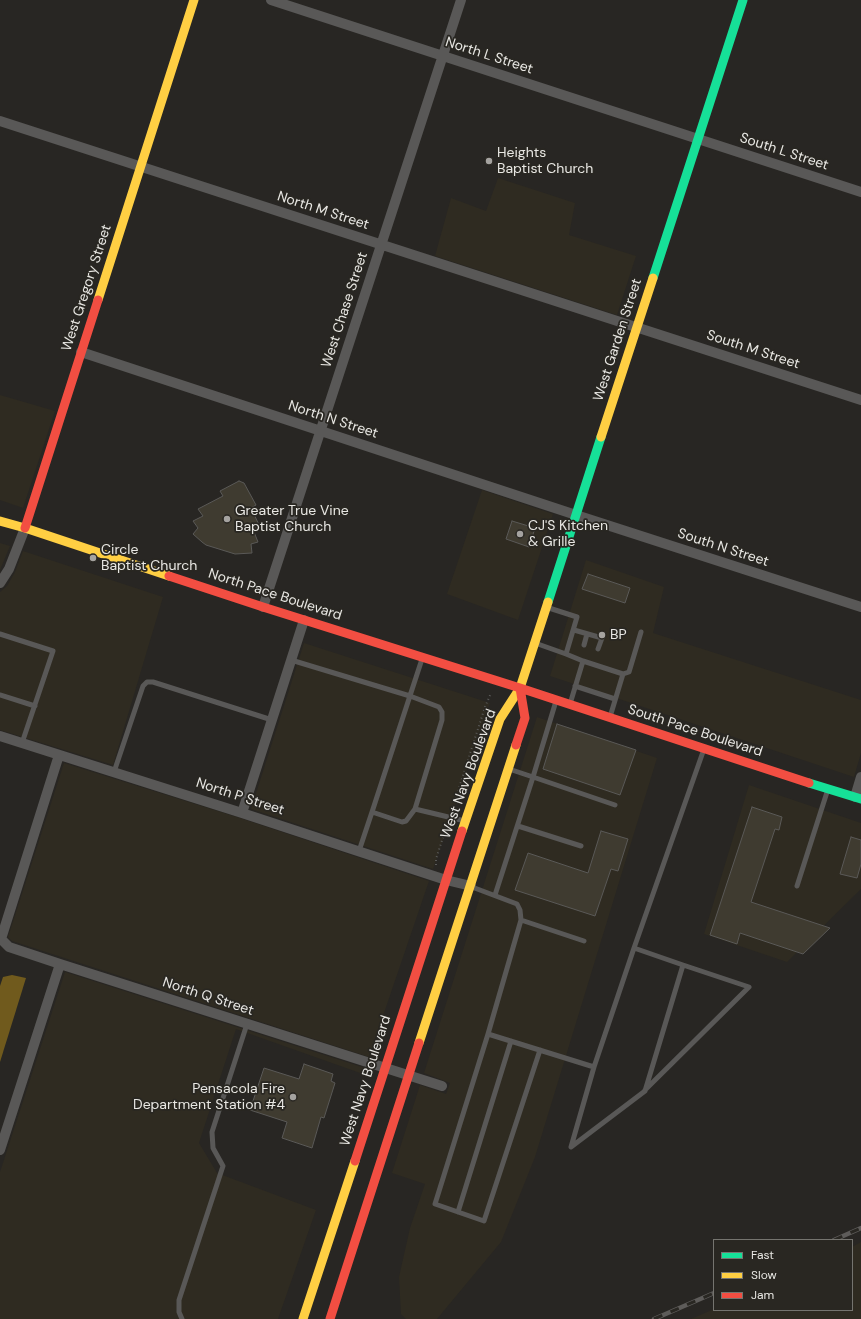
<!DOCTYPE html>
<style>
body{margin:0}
#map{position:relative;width:861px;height:1319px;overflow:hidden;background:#282623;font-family:"DM Sans",sans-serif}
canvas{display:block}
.legend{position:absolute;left:713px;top:1239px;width:140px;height:72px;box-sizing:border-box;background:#292722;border:1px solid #75746f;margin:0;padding:5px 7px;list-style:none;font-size:12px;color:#e8e7e3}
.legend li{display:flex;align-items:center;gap:8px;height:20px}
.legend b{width:20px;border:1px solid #75746f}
</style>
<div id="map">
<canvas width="861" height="1319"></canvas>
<ul class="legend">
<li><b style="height:5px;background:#16e098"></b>Fast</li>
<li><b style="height:5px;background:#ffcf43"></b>Slow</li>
<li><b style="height:5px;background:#f24e42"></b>Jam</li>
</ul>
</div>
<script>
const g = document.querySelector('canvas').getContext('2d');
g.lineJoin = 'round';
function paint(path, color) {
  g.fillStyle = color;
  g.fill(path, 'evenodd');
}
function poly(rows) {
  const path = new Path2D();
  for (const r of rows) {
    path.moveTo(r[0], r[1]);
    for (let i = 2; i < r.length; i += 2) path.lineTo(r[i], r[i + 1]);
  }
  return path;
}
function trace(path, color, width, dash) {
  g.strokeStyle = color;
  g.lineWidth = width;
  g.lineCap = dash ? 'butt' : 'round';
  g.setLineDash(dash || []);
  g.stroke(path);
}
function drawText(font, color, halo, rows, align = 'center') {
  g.font = font + ' "DM Sans",sans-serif';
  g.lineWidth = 3.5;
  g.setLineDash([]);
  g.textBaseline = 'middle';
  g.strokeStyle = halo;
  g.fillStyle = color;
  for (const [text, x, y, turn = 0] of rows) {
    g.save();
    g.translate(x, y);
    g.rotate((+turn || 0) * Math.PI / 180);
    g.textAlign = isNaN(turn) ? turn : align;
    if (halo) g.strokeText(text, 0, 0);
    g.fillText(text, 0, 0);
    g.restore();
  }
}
const built = poly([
 [498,178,575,203,569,235,636,256,617,315,435,256,451,198,486,211],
 [0,395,55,411,23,508,0,500],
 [482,490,553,514,518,620,447,594],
 [0,543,10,546,0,570],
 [23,551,163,597,113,765,0,730,0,592,7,586,15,572],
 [586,560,664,587,653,633,861,700,861,753,854,777,550,676],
 [304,643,490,703,433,869,251,809],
 [537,717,657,758,535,1157,501,1242,437,1319,406,1319,401,1314,399,1277,410,1228,425,1184,392,1173,420,1085,446,1094,450,1083,424,1073],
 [64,763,240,818,429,881,369,1057,12,941,8,937],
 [749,785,861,823,861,889,787,962,704,934],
 [65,972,365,1068,363,1074,236,1029,199,1143,217,1173,316,1210,278,1319,0,1319,0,1172],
 [861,1242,861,1319,691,1319,714,1309,852,1310,852,1247]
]);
const water = poly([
 [12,975,26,978,0,1062,0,986,3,977]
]);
const building = poly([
 [239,481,244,483,256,505,251,508,261,529,254,532,258,542,251,544,252,553,235,554,206,545,202,542,193,534,198,528,193,521,203,516,198,509,223,496,220,491,239,481],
 [512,521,535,528,529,547,506,539,512,521],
 [588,574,630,588,625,603,582,589,588,574],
 [557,724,636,750,620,795,543,769,557,724],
 [752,807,782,817,779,830,775,829,751,902,830,928,803,954,740,933,737,944,710,935,752,807],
 [601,831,628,839,618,871,611,869,595,916,515,890,528,853,588,873,601,831],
 [851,837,861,840,861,864,857,878,840,874,851,837],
 [304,1064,333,1074,331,1081,335,1083,324,1118,321,1117,312,1148,282,1138,287,1122,250,1110,264,1068,299,1079,304,1064]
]);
const path = poly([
 [452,810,485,707,491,693],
 [436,865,436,859,447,825]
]);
const lane = poly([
 [574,630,602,638,598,649],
 [0,634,53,651,22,743],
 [535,643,566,654,577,617,549,608],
 [584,645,587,634],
 [566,654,583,661,570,704],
 [291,660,410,696,439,707,442,712,442,720,415,809,406,821,402,822,372,812,359,851],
 [583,661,623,674,610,717],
 [623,674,629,672,641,632],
 [575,686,615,699],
 [0,695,35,706],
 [556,701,533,777,615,805],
 [114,772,143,686,147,682,153,682,272,720],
 [415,809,465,821],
 [372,812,422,659],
 [518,826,581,846],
 [797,886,828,789],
 [472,887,517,904,520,910,521,920,488,1034,594,1067,571,1147,645,1091,683,965,634,948,594,1067],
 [495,895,533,777,509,769],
 [521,920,584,941],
 [634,948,704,749],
 [488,1034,435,1204,484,1221,540,1050],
 [645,1090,749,987,683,965],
 [458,1212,511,1041],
 [182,1319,179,1312,179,1300,223,1166,213,1148,212,1132,247,1024]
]);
const street = poly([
 [271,0,861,192],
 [0,121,861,400],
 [81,352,576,515,861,607],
 [0,583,9,569,25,528],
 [263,607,461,0],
 [0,736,242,813,446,880,471,886],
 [59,755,1,939,9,947,60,964,442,1086],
 [855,797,861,777],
 [242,813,304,620],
 [0,1150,60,964]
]);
const fast = poly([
 [653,278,743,0],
 [548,602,601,437],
 [809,783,861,799]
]);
const slow = poly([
 [98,300,194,0],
 [601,437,653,278],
 [0,521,25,528,169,576],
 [462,831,500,719,520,688,548,602],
 [419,1043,516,745],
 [303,1319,355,1161]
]);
const jam = poly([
 [25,528,98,300],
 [169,576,263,607,520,688],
 [520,688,809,783],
 [516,745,525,718,520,688],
 [355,1161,462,831],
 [330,1319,419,1043]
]);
const rail = poly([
 [834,1240,861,1228],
 [654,1319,714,1293]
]);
const markers = [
 [489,161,4,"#a5a3a0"],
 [227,519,4,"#a5a3a0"],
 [520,534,4,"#a5a3a0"],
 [93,558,4,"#a5a3a0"],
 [602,635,4,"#a5a3a0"],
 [293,1097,4,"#a5a3a0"]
];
const streetNames = [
 ["North L Street",489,56,18],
 ["South L Street",784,152,18],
 ["North M Street",323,211,18],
 ["West Gregory Street",87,288,-72],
 ["West Chase Street",345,310,-72],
 ["West Garden Street",618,340,-72],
 ["South M Street",753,350,18],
 ["North N Street",333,420,18],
 ["South N Street",723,548,18],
 ["North Pace Boulevard",275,595,18],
 ["South Pace Boulevard",695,731,18],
 ["West Navy Boulevard",469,774,-70],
 ["North P Street",240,797,18],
 ["North Q Street",208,997,18],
 ["West Navy Boulevard",366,1081,-72]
];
const poiNames = [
 ["Heights",497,153],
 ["Baptist Church",497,169],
 ["Greater True Vine",235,511],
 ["Baptist Church",235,527],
 ["CJ'S Kitchen",528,526],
 ["& Grille",528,542],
 ["Circle",101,550],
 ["Baptist Church",101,566],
 ["BP",610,635],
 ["Pensacola Fire",285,1089,"right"],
 ["Department Station #4",285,1105,"right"]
];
paint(built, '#2f2b21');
paint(water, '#705a1d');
paint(building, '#3f3b30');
trace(building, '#5a5957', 1);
trace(path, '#595958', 2, [1, 3]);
trace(lane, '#595857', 5);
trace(street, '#595857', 10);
trace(fast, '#16e098', 9);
trace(slow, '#ffcf43', 9);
trace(jam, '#f24e42', 9);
trace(rail, '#5e5c5a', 4.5);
trace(rail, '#292722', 3, [9]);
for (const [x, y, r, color] of markers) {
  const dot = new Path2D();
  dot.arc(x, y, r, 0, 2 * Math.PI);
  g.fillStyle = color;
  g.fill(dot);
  trace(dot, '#292722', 1.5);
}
drawText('14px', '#e8e7e3', '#292722', streetNames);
drawText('14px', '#e8e7e3', '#292722', poiNames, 'left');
</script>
